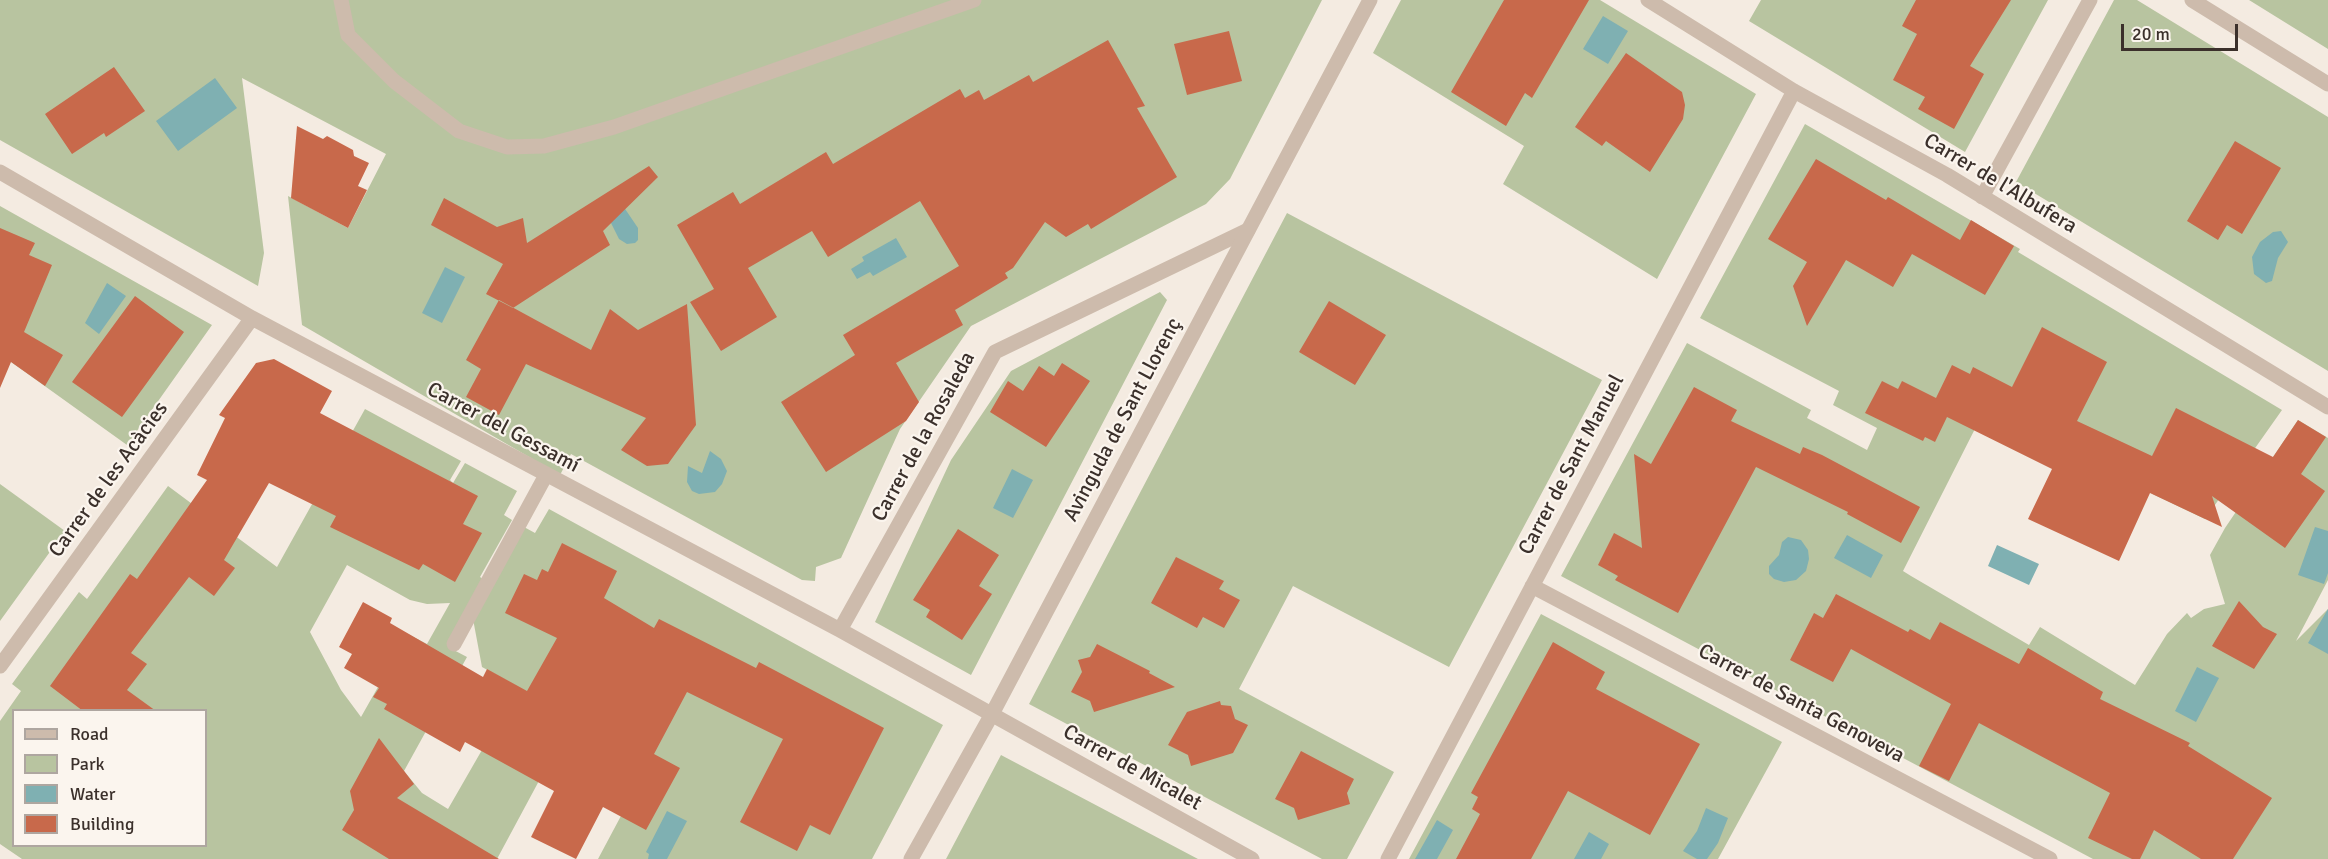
<!DOCTYPE html>
<meta charset="utf-8">
<style>
body{margin:0}
#map{position:relative;width:2328px;height:859px;overflow:hidden;background:#f4ebe1;font-family:Signika,sans-serif}
canvas{display:block}
.legend{position:absolute;left:12px;top:709px;width:195px;height:138px;box-sizing:border-box;background:#fbf5ee;border:2px solid #aea6a0;margin:0;padding:8px 10px;list-style:none;font-size:18px;color:#3b302b}
.legend li{display:flex;align-items:center;gap:12px;height:30px}
.legend b{width:30px;border:2px solid #aea6a0}
.scale{position:absolute;left:2121px;top:24px;width:117px;height:27px;box-sizing:border-box;border:3px solid #3b302b;border-top:0;padding-left:8px;font-size:18px;line-height:21px;white-space:nowrap;color:#3b302b;-webkit-text-stroke:4px #fbf5ee;paint-order:stroke}
</style>
<div id="map">
<canvas width="2328" height="859"></canvas>
<ul class="legend">
<li><b style="height:8px;background:#cdbbac"></b>Road</li>
<li><b style="height:16px;background:#b8c4a0"></b>Park</li>
<li><b style="height:16px;background:#7fb0b2"></b>Water</li>
<li><b style="height:16px;background:#c8694b"></b>Building</li>
</ul>
<div class="scale">20 m</div>
</div>
<script>
const g = document.querySelector('canvas').getContext('2d');
g.lineJoin = 'round';
function paint(path, color) {
  g.fillStyle = color;
  g.fill(path, 'evenodd');
}
function poly(rows) {
  const path = new Path2D();
  for (const r of rows) {
    path.moveTo(r[0], r[1]);
    for (let i = 2; i < r.length; i += 2) path.lineTo(r[i], r[i + 1]);
  }
  return path;
}
function trace(path, color, width, dash) {
  g.strokeStyle = color;
  g.lineWidth = width;
  g.lineCap = dash ? 'butt' : 'round';
  g.setLineDash(dash || []);
  g.stroke(path);
}
function drawText(font, color, halo, rows, align = 'center') {
  g.font = font + ' Signika,sans-serif';
  g.lineWidth = 4.5;
  g.setLineDash([]);
  g.textBaseline = 'middle';
  g.strokeStyle = halo;
  g.fillStyle = color;
  for (const [text, x, y, turn = 0] of rows) {
    g.save();
    g.translate(x, y);
    g.rotate((+turn || 0) * Math.PI / 180);
    g.textAlign = isNaN(turn) ? turn : align;
    if (halo) g.strokeText(text, 0, 0);
    g.fillText(text, 0, 0);
    g.restore();
  }
}
const green = poly([
 [0,0,1322,0,1230,179,1206,204,971,326,900,429,841,558,816,567,815,581,802,580,571,454,560,475,302,325,288,196,348,228,386,154,242,78,264,253,258,286,0,140],
 [1401,0,1600,0,1756,94,1657,279,1503,184,1524,146,1373,53],
 [1761,0,2048,0,1965,152,1749,21],
 [2114,0,2137,0,2328,117,2328,371,2016,182],
 [2249,0,2328,0,2328,49],
 [1805,124,2020,249,2018,252,2282,410,2205,519,1983,413,1903,571,1911,576,2029,645,2040,627,2135,685,2167,634,2187,613,2191,618,2204,609,2225,604,2210,555,2225,528,2298,420,2328,438,2328,580,2296,641,2328,609,2328,859,2093,859,1561,576,1687,343,1811,410,1807,418,1867,450,1877,428,1833,405,1839,391,1700,318],
 [0,206,212,325,127,445,0,354],
 [1287,213,1602,380,1449,667,1293,586,1239,689,1394,772,1347,859,1322,859,1029,704],
 [1160,292,1167,300,971,675,875,622,951,460,1011,371],
 [365,409,461,461,450,480,453,483,465,463,517,491,504,515,512,520,480,577,486,581,448,647,467,657,404,771,422,793,448,809,490,736,515,685,482,667,473,619,524,527,535,533,549,509,943,725,872,859,598,859,654,754,576,712,497,859,22,859,0,844,0,721,21,691,12,684,79,592,87,599,168,486,277,567],
 [347,565,410,600,427,604,450,603,427,644,408,634,361,717,341,690,310,632],
 [14,710,206,710,206,846,14,846],
 [0,484,65,531,0,621],
 [1541,614,1782,742,1718,859,1409,859],
 [1001,755,1198,859,946,859]
]);
const water = poly([
 [1603,16,1628,31,1608,64,1583,49],
 [215,78,237,108,178,151,156,121],
 [619,200,638,228,638,240,635,243,627,244,619,239,609,219],
 [2281,231,2288,242,2278,258,2272,281,2266,283,2254,274,2252,257,2260,242,2273,232],
 [896,238,907,257,873,276,870,272,857,279,851,269,864,261,862,257],
 [445,267,465,277,442,323,422,313],
 [107,283,126,296,99,334,85,323],
 [710,451,721,459,727,471,722,484,715,492,699,494,692,491,687,482,688,466,702,473],
 [1012,469,1033,480,1013,518,993,508],
 [2315,527,2328,531,2328,573,2324,584,2298,575],
 [1847,535,1883,555,1871,578,1834,558],
 [1788,537,1801,540,1808,550,1809,559,1806,571,1796,580,1784,582,1774,579,1769,574,1769,566,1779,555,1782,542],
 [1997,545,2039,564,2029,585,1988,566],
 [2328,609,2328,654,2308,643],
 [2197,667,2219,678,2196,722,2175,711],
 [1706,808,1728,818,1718,843,1707,859,1697,859,1683,851,1697,831],
 [667,811,687,821,667,859,648,859,649,854,646,852],
 [1437,820,1453,830,1437,859,1415,859],
 [1589,832,1609,844,1601,859,1574,859]
]);
const building = poly([
 [1504,0,1589,0,1532,98,1525,93,1506,126,1451,92],
 [1916,0,2011,0,1970,66,1984,74,1954,129,1918,109,1925,97,1893,80,1917,34,1902,26],
 [1229,31,1242,81,1187,95,1174,44],
 [1108,40,1145,106,1137,108,1177,177,1091,229,1088,224,1066,237,1045,222,1013,268,1005,273,1008,278,955,310,963,325,896,363,919,402,906,421,826,472,781,402,855,355,843,335,959,266,920,201,828,257,812,231,748,268,777,317,721,351,690,302,714,289,677,225,733,192,740,204,826,152,833,164,960,89,965,98,979,90,984,100,1029,75,1033,82],
 [1626,53,1682,92,1685,105,1683,119,1650,172,1606,141,1602,146,1575,127],
 [114,67,145,111,106,137,104,133,72,154,45,114],
 [297,126,323,139,327,136,353,150,354,156,369,163,358,186,367,190,348,228,291,198],
 [2235,141,2281,168,2242,234,2227,225,2218,240,2187,221],
 [1816,159,1886,200,1888,197,1960,240,1971,220,2014,246,1985,295,1912,254,1893,287,1846,260,1807,326,1793,286,1807,262,1768,239],
 [649,166,658,177,603,231,610,245,513,308,486,294,503,264,431,225,444,198,497,227,523,218,527,243],
 [0,228,35,243,29,255,52,265,24,332,63,355,45,386,11,362,0,388],
 [135,296,184,332,122,417,72,382],
 [499,300,591,350,610,309,638,330,687,304,696,425,668,464,647,466,621,450,646,418,526,364,499,415,466,397,481,369,466,360],
 [1329,301,1386,335,1355,385,1299,352],
 [2042,327,2107,362,2077,421,2152,456,2176,408,2273,457,2298,420,2326,437,2301,474,2325,491,2285,548,2212,496,2222,527,2150,493,2119,561,2028,519,2052,469,1947,417,1935,442,1925,437,1923,441,1865,413,1882,381,1898,389,1902,381,1936,398,1952,365,1970,374,1973,367,2012,387],
 [274,359,332,391,320,413,478,496,463,524,482,533,455,582,423,564,419,570,330,527,336,516,269,483,224,560,235,568,214,596,189,577,131,653,147,664,127,690,156,711,83,711,50,686,130,574,137,579,207,480,197,475,225,418,219,415,256,363],
 [1062,363,1090,381,1046,447,990,412,1008,381,1023,391,1039,366,1054,376],
 [1694,387,1737,410,1731,421,1800,454,1803,447,1822,455,1920,507,1901,543,1847,514,1848,512,1756,467,1678,613,1615,580,1618,576,1598,565,1614,533,1642,548,1634,454,1651,464],
 [958,529,999,555,979,586,992,594,962,640,926,617,930,610,913,600],
 [562,543,617,571,604,598,654,628,659,619,756,668,759,662,884,728,830,835,810,825,797,851,740,822,783,739,687,692,654,754,680,768,646,830,603,807,576,859,531,837,554,791,465,742,460,752,384,709,387,704,373,697,379,688,344,668,352,654,339,647,363,602,392,618,390,623,483,677,487,669,527,691,557,638,505,613,524,574,537,580,542,569,548,572],
 [1176,557,1224,581,1219,589,1240,600,1224,628,1203,617,1197,628,1151,603],
 [1836,594,1908,632,1910,629,1930,640,1940,622,2019,664,2028,648,2103,692,2100,699,2190,743,2188,746,2272,798,2233,859,2201,859,2154,830,2140,859,2132,859,2088,838,2110,793,1979,723,1949,781,1919,766,1951,704,1851,649,1833,682,1790,660,1814,613,1823,618],
 [2239,601,2263,627,2277,634,2254,669,2212,646],
 [1553,642,1605,672,1596,689,1700,744,1650,835,1568,791,1531,859,1456,859,1480,814,1472,809,1478,797,1471,793],
 [1097,644,1150,671,1149,673,1175,687,1094,712,1090,701,1071,692,1082,672,1078,660,1090,657],
 [1220,701,1221,705,1231,706,1235,719,1248,725,1233,753,1191,766,1188,755,1168,745,1187,712],
 [379,738,414,784,397,798,499,859,389,859,342,830,354,810,350,791],
 [1301,751,1354,779,1347,793,1350,804,1298,820,1294,808,1275,799]
]);
const service = poly([
 [454,644,546,475]
]);
const minor = poly([
 [341,0,348,35,394,81,459,131,507,147,544,146,614,127,974,0],
 [1648,0,1794,91,1947,175,2328,407],
 [2192,0,2328,84],
 [0,172,252,318,840,630,1252,859],
 [1982,197,2090,0],
 [1532,586,2050,859],
 [840,630,995,352,1248,230],
 [0,666,252,318],
 [1388,859,1794,91]
]);
const tertiary = poly([
 [911,859,992,714,1370,0]
]);
const streetNames = [
 ["Carrer de l'Albufera",2000,184,31],
 ["Avinguda de Sant Llorenç",1123,420,-62],
 ["Carrer del Gessamí",503,428,28],
 ["Carrer de la Rosaleda",924,437,-61],
 ["Carrer de Sant Manuel",1572,465,-62],
 ["Carrer de les Acàcies",109,480,-54],
 ["Carrer de Santa Genoveva",1801,704,28],
 ["Carrer de Micalet",1132,768,29]
];
paint(green, '#b8c4a0');
paint(water, '#7fb0b2');
paint(building, '#c8694b');
trace(service, '#cdbbac', 15);
trace(minor, '#cdbbac', 15);
trace(tertiary, '#cdbbac', 15);
drawText('21px', '#3b302b', '#fbf5ee', streetNames);
</script>
